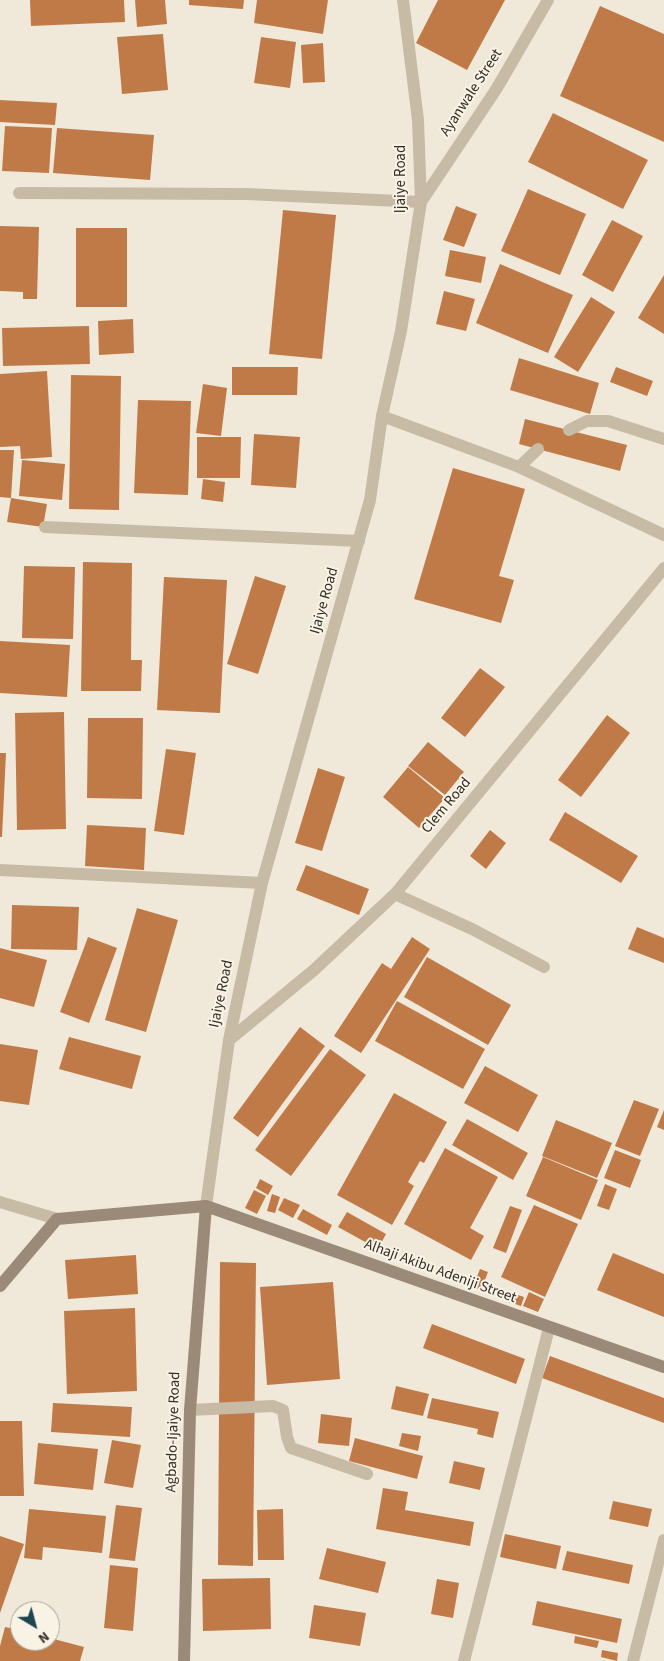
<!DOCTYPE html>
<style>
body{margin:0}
#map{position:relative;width:664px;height:1661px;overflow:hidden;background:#f0e9d9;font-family:"Source Sans 3",sans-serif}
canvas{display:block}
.north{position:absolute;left:10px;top:1601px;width:50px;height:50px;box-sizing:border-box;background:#f8f3e5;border:1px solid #a9a499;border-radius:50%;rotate:143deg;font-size:14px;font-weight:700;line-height:20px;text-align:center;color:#332d26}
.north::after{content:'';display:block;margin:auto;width:18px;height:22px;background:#1e4552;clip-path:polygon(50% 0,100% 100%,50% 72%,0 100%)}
</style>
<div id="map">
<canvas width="664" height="1661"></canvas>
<div class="north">N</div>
</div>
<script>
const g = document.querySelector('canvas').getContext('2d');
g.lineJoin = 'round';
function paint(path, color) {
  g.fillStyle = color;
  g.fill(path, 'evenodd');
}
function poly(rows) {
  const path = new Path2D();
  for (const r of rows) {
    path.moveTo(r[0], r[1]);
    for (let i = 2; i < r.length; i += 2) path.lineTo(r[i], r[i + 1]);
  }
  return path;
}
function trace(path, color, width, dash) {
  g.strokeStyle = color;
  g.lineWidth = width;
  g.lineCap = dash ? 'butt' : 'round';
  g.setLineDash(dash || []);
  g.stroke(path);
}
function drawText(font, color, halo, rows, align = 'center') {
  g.font = font + ' "Source Sans 3",sans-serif';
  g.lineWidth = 4;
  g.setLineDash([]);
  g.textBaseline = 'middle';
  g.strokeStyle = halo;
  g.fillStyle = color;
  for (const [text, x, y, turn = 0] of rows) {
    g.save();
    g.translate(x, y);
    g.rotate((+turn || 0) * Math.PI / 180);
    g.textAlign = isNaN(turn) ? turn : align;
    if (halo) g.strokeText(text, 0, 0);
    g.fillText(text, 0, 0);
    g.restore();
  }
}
const building = poly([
 [30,0,124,0,125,22,31,26],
 [135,0,165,0,167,24,137,27],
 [189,0,244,0,243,9,189,5],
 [257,0,328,0,323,34,254,23],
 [438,0,505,0,467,70,416,43],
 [600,6,664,34,664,142,560,96],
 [163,34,168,90,122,94,117,37],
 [261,37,296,42,290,88,254,83],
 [323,43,325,82,303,83,301,45],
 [0,100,57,103,55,125,0,122],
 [553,113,648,160,623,209,528,162],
 [5,126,52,128,49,173,2,171],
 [57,128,154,135,150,180,53,173],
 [528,189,586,214,560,275,501,251],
 [456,206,477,214,464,247,443,240],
 [283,210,336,215,322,359,269,354],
 [612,220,643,236,613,292,582,275],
 [0,226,39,227,37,299,23,299,23,292,0,291],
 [76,228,127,228,127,307,76,307],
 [450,250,486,257,481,283,445,276],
 [500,264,573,295,548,353,476,323],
 [664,275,664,334,638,318],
 [444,291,475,299,466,331,436,324],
 [591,297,615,312,578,372,554,357],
 [133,319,134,353,99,355,98,321],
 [89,326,90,364,3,366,2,328],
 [519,358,599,383,590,414,510,390],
 [232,367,298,367,297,395,232,395],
 [616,367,653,381,647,396,610,382],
 [47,371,52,457,21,459,20,446,0,447,0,374],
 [71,375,121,376,119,510,69,509],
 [203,384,227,388,221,436,196,433],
 [138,400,191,401,188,495,134,493],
 [525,419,627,445,620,471,519,444],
 [254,434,300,437,296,488,251,485],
 [197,437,241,437,240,478,197,478],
 [0,450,14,450,11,498,0,497],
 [22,460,65,464,62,500,19,496],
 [453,468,525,489,499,576,514,580,501,623,414,599],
 [203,479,225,482,223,502,201,499],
 [11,498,47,504,43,527,7,522],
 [83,562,132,563,131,660,142,660,141,691,81,691],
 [24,566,75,567,73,639,22,638],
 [255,576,286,586,258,674,227,664],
 [164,577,227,580,220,713,157,710],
 [0,641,70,645,67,697,0,693],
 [480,668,505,687,465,737,441,718],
 [64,712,66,829,17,830,15,713],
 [607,715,630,733,581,797,558,780],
 [88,718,143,718,142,799,87,798],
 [428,742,464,772,445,795,408,766],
 [166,749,196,753,184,835,154,831],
 [0,753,6,753,2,837,0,837],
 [408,767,445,798,419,828,383,797],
 [318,768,345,777,322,851,295,843],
 [565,812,638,856,621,883,549,840],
 [87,825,146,828,144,870,85,866],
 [490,830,506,843,486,869,470,856],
 [306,865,369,889,359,915,296,890],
 [12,905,79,907,77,950,11,949],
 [137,908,178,920,146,1032,105,1020],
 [637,927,664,938,664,963,628,949],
 [88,937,117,948,89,1023,60,1012],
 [412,937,430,949,361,1053,334,1036,382,963,391,969],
 [0,948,47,960,34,1007,0,998],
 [427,957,511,1005,488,1045,404,997],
 [397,1001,485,1049,463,1089,375,1041],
 [300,1027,325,1046,258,1137,233,1118],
 [69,1037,141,1056,132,1089,59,1069],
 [0,1044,38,1050,29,1105,0,1101],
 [330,1049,366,1075,291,1176,255,1150],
 [485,1066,538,1095,518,1132,464,1103],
 [394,1093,447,1122,424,1163,420,1161,408,1182,414,1186,392,1225,337,1195],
 [634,1100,659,1109,640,1156,615,1146],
 [664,1110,664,1130,657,1127],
 [467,1119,528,1153,513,1180,452,1145],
 [556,1120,612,1143,597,1178,542,1156],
 [445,1148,498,1177,470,1228,484,1236,471,1260,404,1224],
 [615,1150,641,1160,630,1188,604,1178],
 [543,1157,598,1180,581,1220,526,1196],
 [260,1179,273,1186,268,1195,256,1188],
 [605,1184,617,1189,609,1210,597,1206],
 [254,1190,266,1196,257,1214,245,1208],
 [272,1194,280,1197,275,1213,267,1211],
 [284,1198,300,1205,293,1218,278,1210],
 [534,1205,578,1224,545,1297,501,1277],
 [510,1206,522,1210,506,1253,493,1248],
 [303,1209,332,1225,327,1235,297,1219],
 [347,1212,386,1234,378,1249,338,1227],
 [613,1253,664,1274,664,1317,597,1290],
 [136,1255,138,1294,68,1299,65,1260],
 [220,1262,256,1263,253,1566,218,1565],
 [480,1269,488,1272,481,1290,473,1287],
 [333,1282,340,1379,267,1385,260,1287],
 [529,1292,544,1299,538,1312,523,1306],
 [512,1293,524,1297,521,1306,509,1302],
 [135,1308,137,1391,67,1394,64,1311],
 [432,1324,525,1359,516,1384,423,1348],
 [550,1356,664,1398,664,1423,542,1378],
 [396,1386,429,1394,423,1416,391,1409],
 [432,1398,499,1412,493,1438,477,1434,478,1429,427,1418],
 [53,1403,132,1407,130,1437,51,1432],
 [321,1414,352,1418,349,1446,318,1443],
 [0,1421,22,1421,24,1496,0,1496],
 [402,1433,421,1436,418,1451,399,1446],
 [355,1438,423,1456,417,1479,349,1461],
 [112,1440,141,1445,133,1488,104,1483],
 [38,1443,98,1449,93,1490,34,1484],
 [454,1461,485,1468,480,1490,449,1483],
 [383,1488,408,1492,405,1510,474,1522,470,1546,376,1529],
 [613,1501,652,1509,648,1527,609,1519],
 [116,1505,142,1508,135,1561,109,1558],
 [29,1509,106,1516,102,1553,43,1547,42,1560,24,1558],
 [283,1509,284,1560,258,1560,257,1510],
 [505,1534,561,1546,556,1569,500,1557],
 [0,1536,24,1544,0,1613],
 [327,1548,386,1562,378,1593,319,1579],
 [567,1551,633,1565,629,1584,562,1570],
 [110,1565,138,1568,133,1631,104,1628],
 [270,1578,271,1629,203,1631,202,1579],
 [437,1579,459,1583,453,1618,431,1614],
 [537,1601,622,1619,617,1643,532,1625],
 [314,1605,366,1613,360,1646,309,1638],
 [5,1627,20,1630,20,1641,50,1641,50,1638,84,1647,80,1661,0,1661,0,1646],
 [575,1636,599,1641,597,1648,574,1643],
 [602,1650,618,1653,617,1661,601,1657]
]);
const lane = poly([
 [382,416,519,467,664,535],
 [569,430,587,421,608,421,664,439],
 [519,467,538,449],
 [190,1410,273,1406,283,1410,287,1437,291,1448,367,1474],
 [464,1661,549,1328],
 [633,1661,664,1540]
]);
const street = poly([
 [19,193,246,194,421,202,497,88,548,0],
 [45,527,359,541],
 [0,870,262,883],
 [395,894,472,929,544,967],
 [229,1040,314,970,395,894,664,568],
 [0,1202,57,1219],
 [206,1206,229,1040,262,883,370,500,382,416,401,331,421,202,418,120,403,0]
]);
const secondary = poly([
 [0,1286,57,1219,206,1206,664,1367],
 [184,1661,190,1410,206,1206]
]);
const streetNames = [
 ["Ayanwale Street",472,93,-57],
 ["Ijaiye Road",402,179,-90],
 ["Ijaiye Road",325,601,-74],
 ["Clem Road",447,806,-50],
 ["Ijaiye Road",222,994,-78],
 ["Alhaji Akibu Adeniji Street",440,1272,20],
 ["Agbado-Ijaiye Road",174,1432,-88]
];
paint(building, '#c07a47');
trace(lane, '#c7bba6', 12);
trace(street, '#c7bba6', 12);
trace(secondary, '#9a8a77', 12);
drawText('15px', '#332d26', '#f8f3e5', streetNames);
</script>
